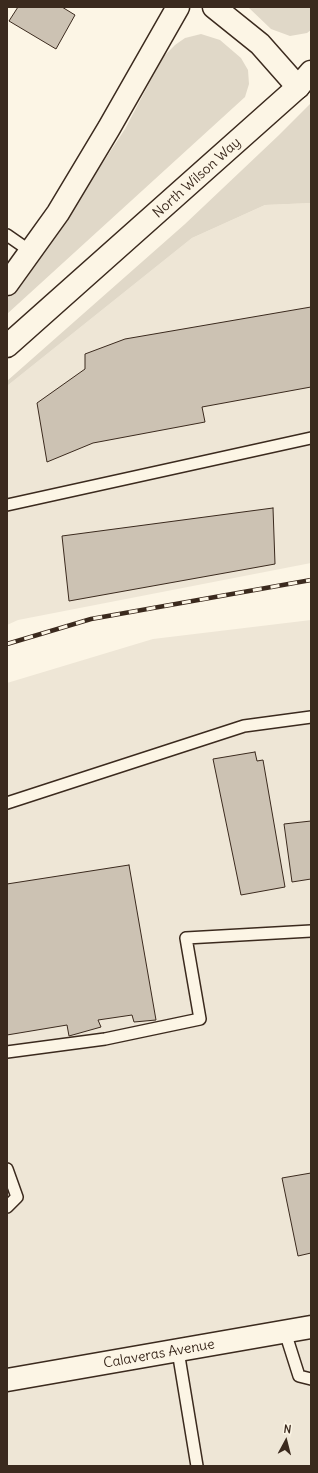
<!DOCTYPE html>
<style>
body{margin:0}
#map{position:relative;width:318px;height:1473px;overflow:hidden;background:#fcf5e5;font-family:Delius,sans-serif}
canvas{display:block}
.frame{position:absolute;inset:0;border:8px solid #3b2a1e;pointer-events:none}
.north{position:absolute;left:266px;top:1421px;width:40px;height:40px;-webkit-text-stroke:3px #fcf5e5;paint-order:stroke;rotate:7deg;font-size:11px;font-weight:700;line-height:16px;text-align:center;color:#3b2a1e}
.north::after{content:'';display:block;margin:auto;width:14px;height:18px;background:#3b2a1e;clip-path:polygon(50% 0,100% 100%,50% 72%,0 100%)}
</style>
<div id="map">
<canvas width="318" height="1473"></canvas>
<div class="frame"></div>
<div class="north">N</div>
</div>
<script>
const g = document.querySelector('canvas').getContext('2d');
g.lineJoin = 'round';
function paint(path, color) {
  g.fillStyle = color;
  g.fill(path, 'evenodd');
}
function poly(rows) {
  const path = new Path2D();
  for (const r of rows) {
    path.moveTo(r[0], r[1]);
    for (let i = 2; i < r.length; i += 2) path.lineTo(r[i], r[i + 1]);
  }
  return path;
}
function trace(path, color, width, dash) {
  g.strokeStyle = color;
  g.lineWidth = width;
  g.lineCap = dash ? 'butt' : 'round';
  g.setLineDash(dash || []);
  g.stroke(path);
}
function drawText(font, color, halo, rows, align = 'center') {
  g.font = font + ' Delius,sans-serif';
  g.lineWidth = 4;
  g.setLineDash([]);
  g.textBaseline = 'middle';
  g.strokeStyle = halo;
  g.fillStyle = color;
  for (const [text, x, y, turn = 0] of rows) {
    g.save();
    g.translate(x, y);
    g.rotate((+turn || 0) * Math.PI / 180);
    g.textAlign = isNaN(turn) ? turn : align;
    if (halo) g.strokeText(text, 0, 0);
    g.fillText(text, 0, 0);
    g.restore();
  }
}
const built = poly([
 [311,203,311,563,18,620,7,625,7,386,192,238,265,205],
 [311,620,311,1466,7,1466,7,683,153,639]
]);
const green = poly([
 [248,7,311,7,311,30,307,33,290,36,271,29],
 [201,34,220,40,241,58,248,70,249,84,245,97,7,314,7,299,26,276,71,211,125,129,163,57,175,45,185,38],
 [311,103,311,203,265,205,192,238,7,386,7,381,185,224,279,135]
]);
const building = poly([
 [18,7,62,7,75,15,56,49,9,21,18,7],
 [311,307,311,387,202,407,205,422,93,443,47,462,37,403,85,369,85,354,125,339,311,307],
 [273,508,275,564,69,601,62,536,273,508],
 [255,752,257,761,263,760,285,887,241,895,213,759,255,752],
 [311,821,311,879,292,882,284,824,311,821],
 [129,865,156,1020,134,1022,132,1015,98,1020,101,1027,69,1036,67,1025,7,1035,7,884,129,865],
 [311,1173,311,1253,298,1256,282,1178,311,1173]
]);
const service = poly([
 [7,235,30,251],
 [7,505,311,438],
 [7,803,244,726,311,717],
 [7,1052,105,1039,200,1019,186,938,311,931],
 [7,1169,17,1197,7,1207],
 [285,1332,299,1376,311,1379],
 [178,1351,197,1466]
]);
const minor = poly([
 [214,7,260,44,298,87],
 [7,1380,311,1327]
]);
const secondary = poly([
 [7,284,58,213,109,128,178,7],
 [7,346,298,87]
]);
const motorway = poly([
 [298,87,311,72]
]);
const rail = poly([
 [7,644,91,619,311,580]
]);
const streetNames = [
 ["North Wilson Way",197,178,-42],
 ["Calaveras Avenue",159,1354,-10]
];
paint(built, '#eee6d6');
paint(green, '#e0d8c8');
paint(building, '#ccc2b3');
trace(building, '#3b2a1e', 1);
trace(service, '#3b2a1e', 14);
trace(minor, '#3b2a1e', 25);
trace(secondary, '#3b2a1e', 25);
trace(motorway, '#3b2a1e', 25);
trace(service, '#fcf5e5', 11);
trace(minor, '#fcf5e5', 22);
trace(secondary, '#fcf5e5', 22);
trace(motorway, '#fcf5e5', 22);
trace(rail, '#3b2a1e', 4.5);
trace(rail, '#fcf5e5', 3, [9]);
drawText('14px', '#3b2a1e', '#fcf5e5', streetNames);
</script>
